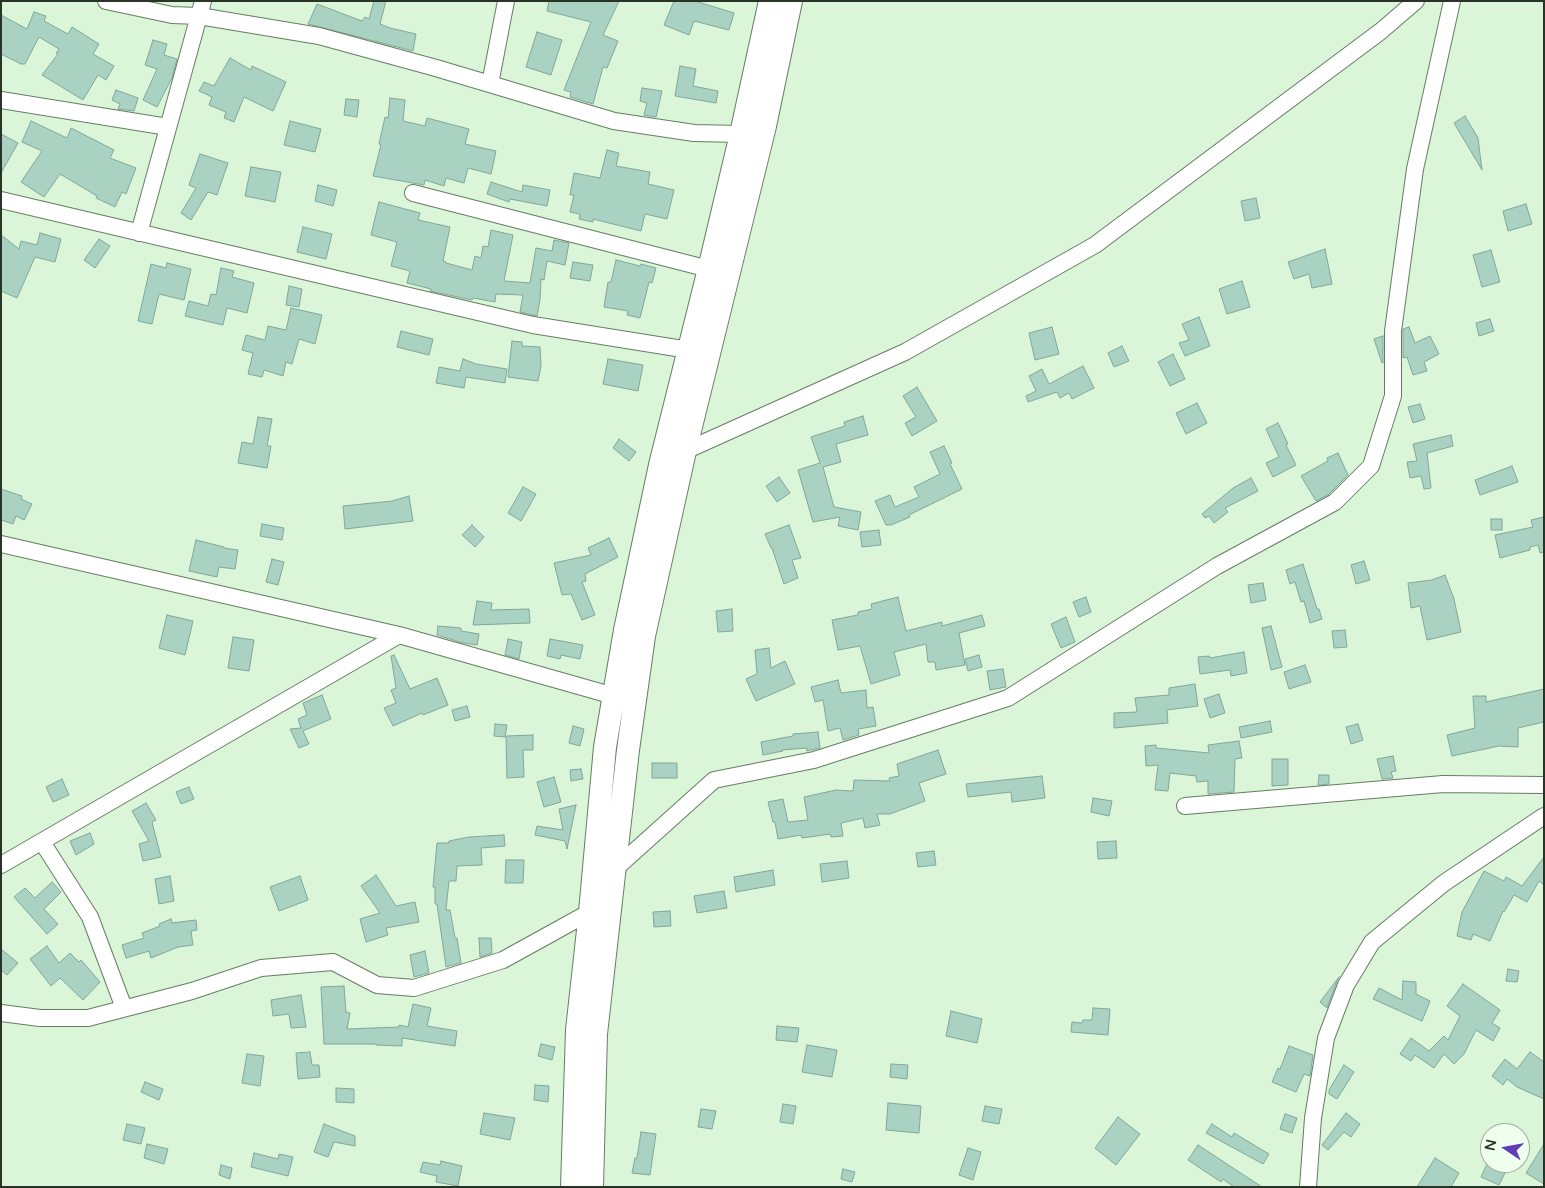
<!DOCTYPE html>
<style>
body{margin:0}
#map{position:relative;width:1545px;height:1188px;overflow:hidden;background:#dbf5d8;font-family:"Varela Round",sans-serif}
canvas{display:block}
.frame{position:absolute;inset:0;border:2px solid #2a3328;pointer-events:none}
.north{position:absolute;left:1480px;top:1123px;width:50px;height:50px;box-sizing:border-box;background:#efffed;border:1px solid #a0ad9e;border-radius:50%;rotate:282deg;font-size:14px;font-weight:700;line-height:20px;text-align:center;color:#2a3328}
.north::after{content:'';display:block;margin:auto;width:18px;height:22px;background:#603db6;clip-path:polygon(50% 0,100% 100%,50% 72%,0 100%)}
</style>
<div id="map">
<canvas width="1545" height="1188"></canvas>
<div class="frame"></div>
<div class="north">N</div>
</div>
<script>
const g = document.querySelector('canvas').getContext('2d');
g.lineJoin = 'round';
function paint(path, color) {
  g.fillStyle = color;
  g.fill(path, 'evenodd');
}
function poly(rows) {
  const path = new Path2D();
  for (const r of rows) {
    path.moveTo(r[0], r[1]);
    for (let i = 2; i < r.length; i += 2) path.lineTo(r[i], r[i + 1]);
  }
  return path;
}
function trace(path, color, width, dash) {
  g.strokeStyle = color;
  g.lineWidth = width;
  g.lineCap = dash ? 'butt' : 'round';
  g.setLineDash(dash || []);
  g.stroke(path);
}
const building = poly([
 [374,1,386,1,380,24,390,28,416,34,413,51,308,24,317,4,362,21,365,17,369,19,374,1],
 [549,1,619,1,603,35,618,41,607,68,603,67,593,104,570,97,571,92,564,90,591,22,547,11,549,1],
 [674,1,695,1,734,13,729,30,694,21,689,35,664,25,674,1],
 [34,12,46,16,44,21,68,34,72,27,99,44,93,54,114,66,106,80,98,75,83,100,42,75,58,54,56,53,59,49,39,37,25,64,21,64,1,54,1,15,27,29,34,12],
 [537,32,562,40,551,75,526,67,537,32],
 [153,40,167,44,164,55,177,59,172,78,157,107,143,100,157,69,145,65,153,40],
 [230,58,251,70,252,66,286,82,273,111,244,97,234,122,224,118,226,112,209,105,212,97,199,91,204,82,214,86,230,58],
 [680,66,696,69,693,86,718,91,716,103,675,96,680,66],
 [642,88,662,91,656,117,644,115,647,103,640,101,642,88],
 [116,90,138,98,134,111,118,109,120,104,112,100,116,90],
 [390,98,405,100,403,121,425,126,427,118,469,129,465,144,496,151,491,174,468,168,464,183,446,178,444,186,425,180,424,185,373,176,381,145,379,144,385,117,388,118,390,98],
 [346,99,359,100,357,117,344,115,346,99],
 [1465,116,1478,138,1482,170,1454,123,1465,116],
 [31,121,67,138,71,128,114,150,110,158,136,168,126,194,122,192,115,207,96,198,97,196,60,174,44,197,21,182,42,151,22,142,31,121],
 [290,121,321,129,315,152,284,145,290,121],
 [1,134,18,143,1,173,1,134],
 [607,150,619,153,616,166,650,172,648,184,674,190,667,219,645,214,641,231,593,219,593,222,579,219,580,214,570,212,574,195,570,195,574,173,600,178,607,150],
 [200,154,228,163,217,195,208,192,191,220,181,213,196,188,189,185,200,154],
 [251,167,281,172,275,202,245,196,251,167],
 [491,182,522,192,523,185,550,190,547,206,510,199,509,202,487,194,491,182],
 [318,185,337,190,333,206,315,201,318,185],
 [1256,198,1260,218,1245,221,1241,201,1256,198],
 [379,202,420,213,418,220,450,227,443,261,446,262,446,263,472,270,475,256,481,258,483,246,488,247,491,230,513,235,504,281,530,283,536,248,552,251,554,240,569,243,565,265,547,261,544,280,541,279,540,300,537,316,520,312,523,295,496,294,495,302,473,298,472,300,430,291,431,289,407,283,410,271,391,266,397,242,371,235,379,202],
 [1526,204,1532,224,1508,231,1503,211,1526,204],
 [303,227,332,234,326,259,297,252,303,227],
 [40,233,61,239,55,262,35,257,17,298,1,291,1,235,19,249,21,241,37,245,40,233],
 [99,239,110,246,95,268,84,260,99,239],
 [1325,249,1332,284,1312,288,1309,274,1294,279,1288,262,1325,249],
 [1491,250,1500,282,1482,287,1473,255,1491,250],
 [616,260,640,266,641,264,656,268,652,283,649,282,640,318,627,315,628,311,604,307,608,282,611,282,616,260],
 [573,262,593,265,590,281,570,278,573,262],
 [167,263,191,269,184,300,159,294,152,324,138,321,151,264,166,268,167,263],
 [221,268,234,271,232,277,254,283,247,313,227,308,223,325,185,316,189,301,208,306,211,294,216,295,221,268],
 [1242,281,1250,307,1227,314,1219,289,1242,281],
 [289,286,302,289,299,307,286,305,289,286],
 [291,308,322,315,315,344,299,339,292,364,286,362,283,376,264,370,262,377,248,374,253,353,242,350,246,335,265,340,268,326,286,330,291,308],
 [1199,317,1210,346,1185,356,1179,343,1189,340,1182,324,1199,317],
 [1490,319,1494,331,1479,336,1476,323,1490,319],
 [1052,327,1059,354,1035,360,1029,333,1052,327],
 [1409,327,1415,343,1430,336,1439,354,1424,362,1427,371,1413,375,1407,357,1403,358,1403,329,1409,327],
 [401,331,433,339,429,355,397,347,401,331],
 [1383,336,1383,363,1382,363,1374,339,1383,336],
 [512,341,522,342,522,346,540,347,541,366,538,381,508,377,512,341],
 [1122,346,1129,361,1114,367,1108,353,1122,346],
 [1173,354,1185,379,1170,386,1158,362,1173,354],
 [463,359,476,364,507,369,505,383,466,377,464,388,436,383,439,367,460,371,463,359],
 [608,359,643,365,638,391,603,384,608,359],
 [1083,366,1094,388,1072,399,1069,393,1060,398,1057,392,1028,402,1026,396,1036,391,1029,376,1042,369,1049,384,1083,366],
 [917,387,937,421,912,436,905,423,916,417,903,396,917,387],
 [1197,403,1207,423,1186,434,1176,413,1197,403],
 [1420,404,1425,419,1413,423,1408,407,1420,404],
 [863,416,868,435,836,444,841,462,823,467,834,507,861,512,858,530,838,526,840,517,813,522,798,470,820,463,811,437,845,426,844,422,863,416],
 [258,417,272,419,267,446,271,446,267,468,238,463,242,442,253,444,258,417],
 [1278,423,1288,444,1286,445,1296,465,1273,477,1266,463,1279,457,1266,429,1278,423],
 [1451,435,1453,446,1427,453,1431,488,1424,489,1421,476,1410,478,1407,462,1417,461,1413,444,1451,435],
 [619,439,636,452,629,461,613,448,619,439],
 [944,446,952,463,950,464,962,489,909,515,910,517,891,525,886,525,875,501,890,495,895,507,919,497,914,487,940,474,930,452,944,446],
 [1338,453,1348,475,1329,494,1316,501,1301,476,1328,461,1327,458,1338,453],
 [1512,466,1518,482,1480,495,1475,480,1512,466],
 [779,477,790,493,777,502,766,486,779,477],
 [1251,478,1258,491,1225,508,1228,512,1214,523,1209,516,1205,518,1202,514,1233,488,1251,478],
 [523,487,536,494,521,521,508,513,523,487],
 [1,489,22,496,21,499,32,504,24,520,16,516,13,524,1,520,1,489],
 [409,496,413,521,345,529,343,506,392,501,409,496],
 [1544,517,1544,552,1540,553,1538,545,1530,547,1530,550,1500,558,1495,535,1533,527,1531,520,1544,517],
 [1491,519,1502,519,1502,530,1491,530,1491,519],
 [262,524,284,528,282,540,260,536,262,524],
 [472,525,484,537,475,547,462,535,472,525],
 [789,525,801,558,792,560,798,578,784,584,772,548,771,548,765,534,789,525],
 [879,530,881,545,862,547,860,532,879,530],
 [609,538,618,557,585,574,586,581,582,582,595,615,582,620,571,594,562,595,554,563,591,555,588,548,609,538],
 [196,540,224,547,224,548,238,550,235,569,219,567,217,577,189,571,196,540],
 [272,559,284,562,278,585,266,582,272,559],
 [1364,561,1370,580,1356,584,1351,565,1364,561],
 [1303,564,1317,609,1319,609,1322,619,1310,623,1304,601,1301,602,1295,582,1290,584,1286,570,1303,564],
 [1445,575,1454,599,1461,632,1427,640,1420,606,1411,608,1408,583,1432,580,1445,575],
 [1263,583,1266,600,1251,603,1248,585,1263,583],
 [898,597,906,631,942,622,942,626,982,615,985,626,959,633,965,665,936,670,935,662,928,662,926,644,894,652,900,675,871,684,860,646,838,650,832,620,858,615,858,612,872,609,871,604,898,597],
 [1086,597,1091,612,1079,617,1073,602,1086,597],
 [477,601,492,603,491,610,529,609,530,623,473,625,477,601],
 [732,609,733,631,718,632,716,611,732,609],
 [167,615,193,621,185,655,159,648,167,615],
 [1066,617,1075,642,1061,648,1051,624,1066,617],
 [438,626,461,628,461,631,479,634,477,645,463,643,437,635,438,626],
 [1271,626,1282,667,1271,670,1262,628,1271,626],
 [1345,630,1347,647,1334,648,1332,631,1345,630],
 [233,637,254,640,249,671,228,668,233,637],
 [508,639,522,642,519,659,505,655,508,639],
 [550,639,583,645,580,659,561,655,560,659,547,656,550,639],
 [769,648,771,668,785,661,795,684,756,701,746,679,757,674,755,650,769,648],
 [1244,652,1247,673,1231,676,1230,670,1200,674,1198,657,1209,656,1210,658,1244,652],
 [394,655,410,689,437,678,448,705,423,715,422,713,393,726,384,708,396,703,391,690,396,688,391,656,394,655],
 [979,655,982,667,968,671,965,659,979,655],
 [1305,665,1311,682,1289,689,1284,672,1305,665],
 [1003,669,1006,687,990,690,987,671,1003,669],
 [838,680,841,693,866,690,867,708,873,707,876,726,858,729,859,735,843,740,840,728,828,731,823,700,815,702,811,687,838,680],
 [1195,684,1198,706,1167,710,1168,723,1114,728,1114,713,1137,712,1135,698,1169,695,1169,688,1195,684],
 [1544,689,1544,722,1518,728,1518,747,1499,746,1452,756,1447,735,1475,728,1473,696,1486,696,1486,702,1544,689],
 [1219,694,1225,713,1210,718,1204,699,1219,694],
 [322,695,331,719,303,731,309,744,299,748,290,729,301,728,298,719,307,715,303,703,322,695],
 [467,706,470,717,455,721,452,710,467,706],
 [1270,721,1272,732,1241,738,1239,727,1270,721],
 [495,724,507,725,505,737,494,736,495,724],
 [1358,724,1363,740,1351,744,1346,727,1358,724],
 [573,726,584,729,580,746,569,743,573,726],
 [818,732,820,748,807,751,807,748,782,750,783,751,763,755,761,742,793,736,793,734,818,732],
 [533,735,533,750,523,750,524,777,507,778,506,736,533,735],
 [1239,741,1242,758,1235,759,1234,792,1208,794,1208,781,1197,782,1196,776,1170,773,1168,791,1155,790,1158,765,1146,766,1145,746,1156,745,1156,748,1209,753,1208,745,1239,741],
 [938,750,946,774,919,783,925,801,890,814,877,814,880,825,865,828,863,818,841,823,843,836,831,837,830,834,802,838,801,835,778,839,775,822,773,822,768,802,783,799,788,822,808,820,804,797,836,790,853,791,854,780,890,781,889,778,899,776,897,764,938,750],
 [1393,756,1396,771,1391,772,1393,778,1382,779,1377,759,1393,756],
 [1272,759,1288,759,1288,785,1272,786,1272,759],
 [652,763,677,763,677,778,652,778,652,763],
 [581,769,583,779,571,781,570,770,581,769],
 [1319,775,1329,775,1329,784,1318,785,1319,775],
 [1042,776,1045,798,1012,802,1011,792,968,797,966,784,1042,776],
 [554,777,561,802,544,807,537,782,554,777],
 [62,779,69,795,53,802,46,787,62,779],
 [189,787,194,799,181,804,176,792,189,787],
 [1093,798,1112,801,1109,816,1091,812,1093,798],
 [146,803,156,820,152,822,161,857,143,861,139,844,149,841,132,811,146,803],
 [576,805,567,849,565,841,535,835,537,826,563,830,559,809,576,805],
 [90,833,94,844,76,855,70,841,90,833],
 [504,835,505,846,481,848,482,865,457,866,456,881,449,881,446,910,450,910,455,938,457,938,461,963,446,967,437,904,435,904,435,887,433,887,437,843,449,843,449,841,469,837,504,835],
 [1116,841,1117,858,1098,859,1097,842,1116,841],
 [934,851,936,865,918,867,916,853,934,851],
 [1544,857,1544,885,1539,881,1527,902,1514,895,1504,912,1503,911,1490,941,1473,934,1471,940,1457,936,1462,912,1484,871,1504,881,1506,877,1522,886,1544,857],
 [506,860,524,860,523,883,505,883,506,860],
 [847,861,849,878,822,882,820,864,847,861],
 [773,870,775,885,736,892,734,877,773,870],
 [376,875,396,906,415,902,419,922,386,928,388,935,366,942,360,919,380,913,361,886,376,875],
 [170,876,174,901,159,904,155,879,170,876],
 [300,876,308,900,279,911,270,887,300,876],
 [52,882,61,892,44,909,58,924,47,934,14,897,25,888,35,898,52,882],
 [724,891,727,908,697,913,694,896,724,891],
 [670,911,671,926,654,927,653,912,670,911],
 [171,919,172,923,196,920,197,930,191,931,193,945,178,947,151,958,149,951,126,958,122,945,144,938,142,933,160,926,159,924,171,919],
 [479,938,491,938,492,953,480,957,479,938],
 [47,946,59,963,70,953,79,962,81,960,100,982,83,1000,60,978,51,986,30,959,47,946],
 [1,949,18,963,7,975,1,970,1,949],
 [425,951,429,973,414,977,410,955,425,951],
 [1508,969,1519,971,1517,982,1506,981,1508,969],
 [1339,977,1337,981,1327,1008,1320,1002,1339,977],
 [1403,981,1416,982,1416,994,1430,1001,1422,1021,1373,999,1379,988,1402,1000,1403,981],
 [1463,984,1500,1010,1492,1023,1500,1028,1493,1041,1476,1030,1464,1054,1454,1064,1444,1054,1434,1068,1415,1055,1411,1061,1400,1054,1411,1038,1429,1051,1444,1036,1448,1040,1460,1016,1447,1006,1463,984],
 [344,986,346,1012,350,1013,347,1029,399,1027,399,1025,408,1027,413,1004,431,1008,427,1026,457,1031,455,1046,402,1038,402,1046,376,1045,376,1044,324,1044,321,987,344,986],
 [301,995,306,1027,291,1028,289,1014,273,1016,271,1000,301,995],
 [1093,1008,1110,1009,1108,1035,1071,1032,1072,1022,1082,1023,1083,1020,1092,1020,1093,1008],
 [951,1011,982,1019,977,1043,946,1036,951,1011],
 [777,1026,799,1028,797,1042,776,1040,777,1026],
 [541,1044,555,1047,552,1060,538,1056,541,1044],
 [807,1045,837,1050,832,1077,802,1072,807,1045],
 [1289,1046,1313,1055,1310,1076,1304,1074,1296,1092,1272,1082,1278,1068,1280,1069,1289,1046],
 [310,1052,312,1065,319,1065,320,1077,298,1079,296,1053,310,1052],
 [1530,1052,1544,1062,1544,1099,1517,1087,1507,1079,1503,1085,1492,1076,1505,1059,1517,1069,1530,1052],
 [247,1054,264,1056,260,1086,242,1083,247,1054],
 [891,1064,908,1065,907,1079,890,1077,891,1064],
 [1344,1065,1354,1072,1337,1099,1329,1094,1329,1090,1344,1065],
 [145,1082,163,1089,159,1100,141,1092,145,1082],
 [535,1085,549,1086,548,1102,534,1100,535,1085],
 [336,1088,354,1089,354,1103,336,1102,336,1088],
 [888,1103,921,1106,919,1133,886,1130,888,1103],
 [783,1104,796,1106,793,1124,780,1122,783,1104],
 [985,1106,1002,1109,999,1124,982,1121,985,1106],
 [701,1109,716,1111,712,1129,698,1127,701,1109],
 [484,1113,515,1118,510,1140,480,1134,484,1113],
 [1346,1113,1360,1124,1351,1137,1344,1132,1328,1150,1322,1145,1346,1113],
 [1285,1114,1297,1118,1292,1133,1280,1129,1285,1114],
 [1118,1117,1140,1134,1116,1165,1095,1148,1118,1117],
 [127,1124,145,1128,141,1144,123,1140,127,1124],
 [324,1124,355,1136,355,1146,334,1142,328,1157,314,1152,324,1124],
 [1212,1124,1232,1137,1234,1133,1269,1154,1263,1164,1206,1133,1212,1124],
 [641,1132,656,1134,650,1175,632,1173,635,1158,637,1158,641,1132],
 [147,1144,168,1149,164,1164,144,1158,147,1144],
 [1544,1144,1544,1184,1526,1173,1544,1144],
 [1198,1145,1262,1187,1234,1187,1223,1179,1221,1182,1188,1160,1198,1145],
 [968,1148,981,1152,973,1180,959,1175,968,1148],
 [254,1153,278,1159,279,1154,293,1157,288,1176,251,1167,254,1153],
 [1435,1158,1459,1173,1451,1187,1417,1187,1435,1158],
 [441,1161,462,1166,458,1186,436,1182,437,1176,420,1172,423,1162,440,1165,441,1161],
 [1487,1164,1505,1173,1499,1185,1481,1177,1487,1164],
 [221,1165,232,1168,230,1179,219,1175,221,1165],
 [843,1169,855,1172,852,1182,841,1179,843,1169]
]);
const minor = poly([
 [106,1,172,15,199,16,319,36,436,68,614,121,694,133,741,134,750,131],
 [490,84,506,1],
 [1,100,168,127],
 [413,193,709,269],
 [1,200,533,325,689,350],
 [139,233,203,1],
 [685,451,905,352,1095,245,1381,31,1416,1],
 [1,544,399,635,614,696],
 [1185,806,1443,784,1544,785],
 [42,842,90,917,124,1008],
 [1,865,399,635],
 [616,868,714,780,814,760,1008,698,1217,566,1335,502,1371,466,1393,396,1393,331,1415,169,1452,1],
 [1,1013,40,1018,88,1018,192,991,261,968,333,962,377,985,414,988,503,960,590,912],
 [1308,1187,1313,1118,1326,1038,1346,985,1372,942,1444,883,1544,816]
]);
const secondary = poly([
 [572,1187,577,1030,590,912,605,747,625,630,660,465,709,269,741,134,770,1],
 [592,1187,596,1034,628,750,644,636,685,451,765,126,791,1]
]);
paint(building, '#a9d2c3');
trace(building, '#80a799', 1);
trace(minor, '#667d63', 18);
trace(secondary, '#667d63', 24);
trace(minor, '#fff', 16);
trace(secondary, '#fff', 22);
</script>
